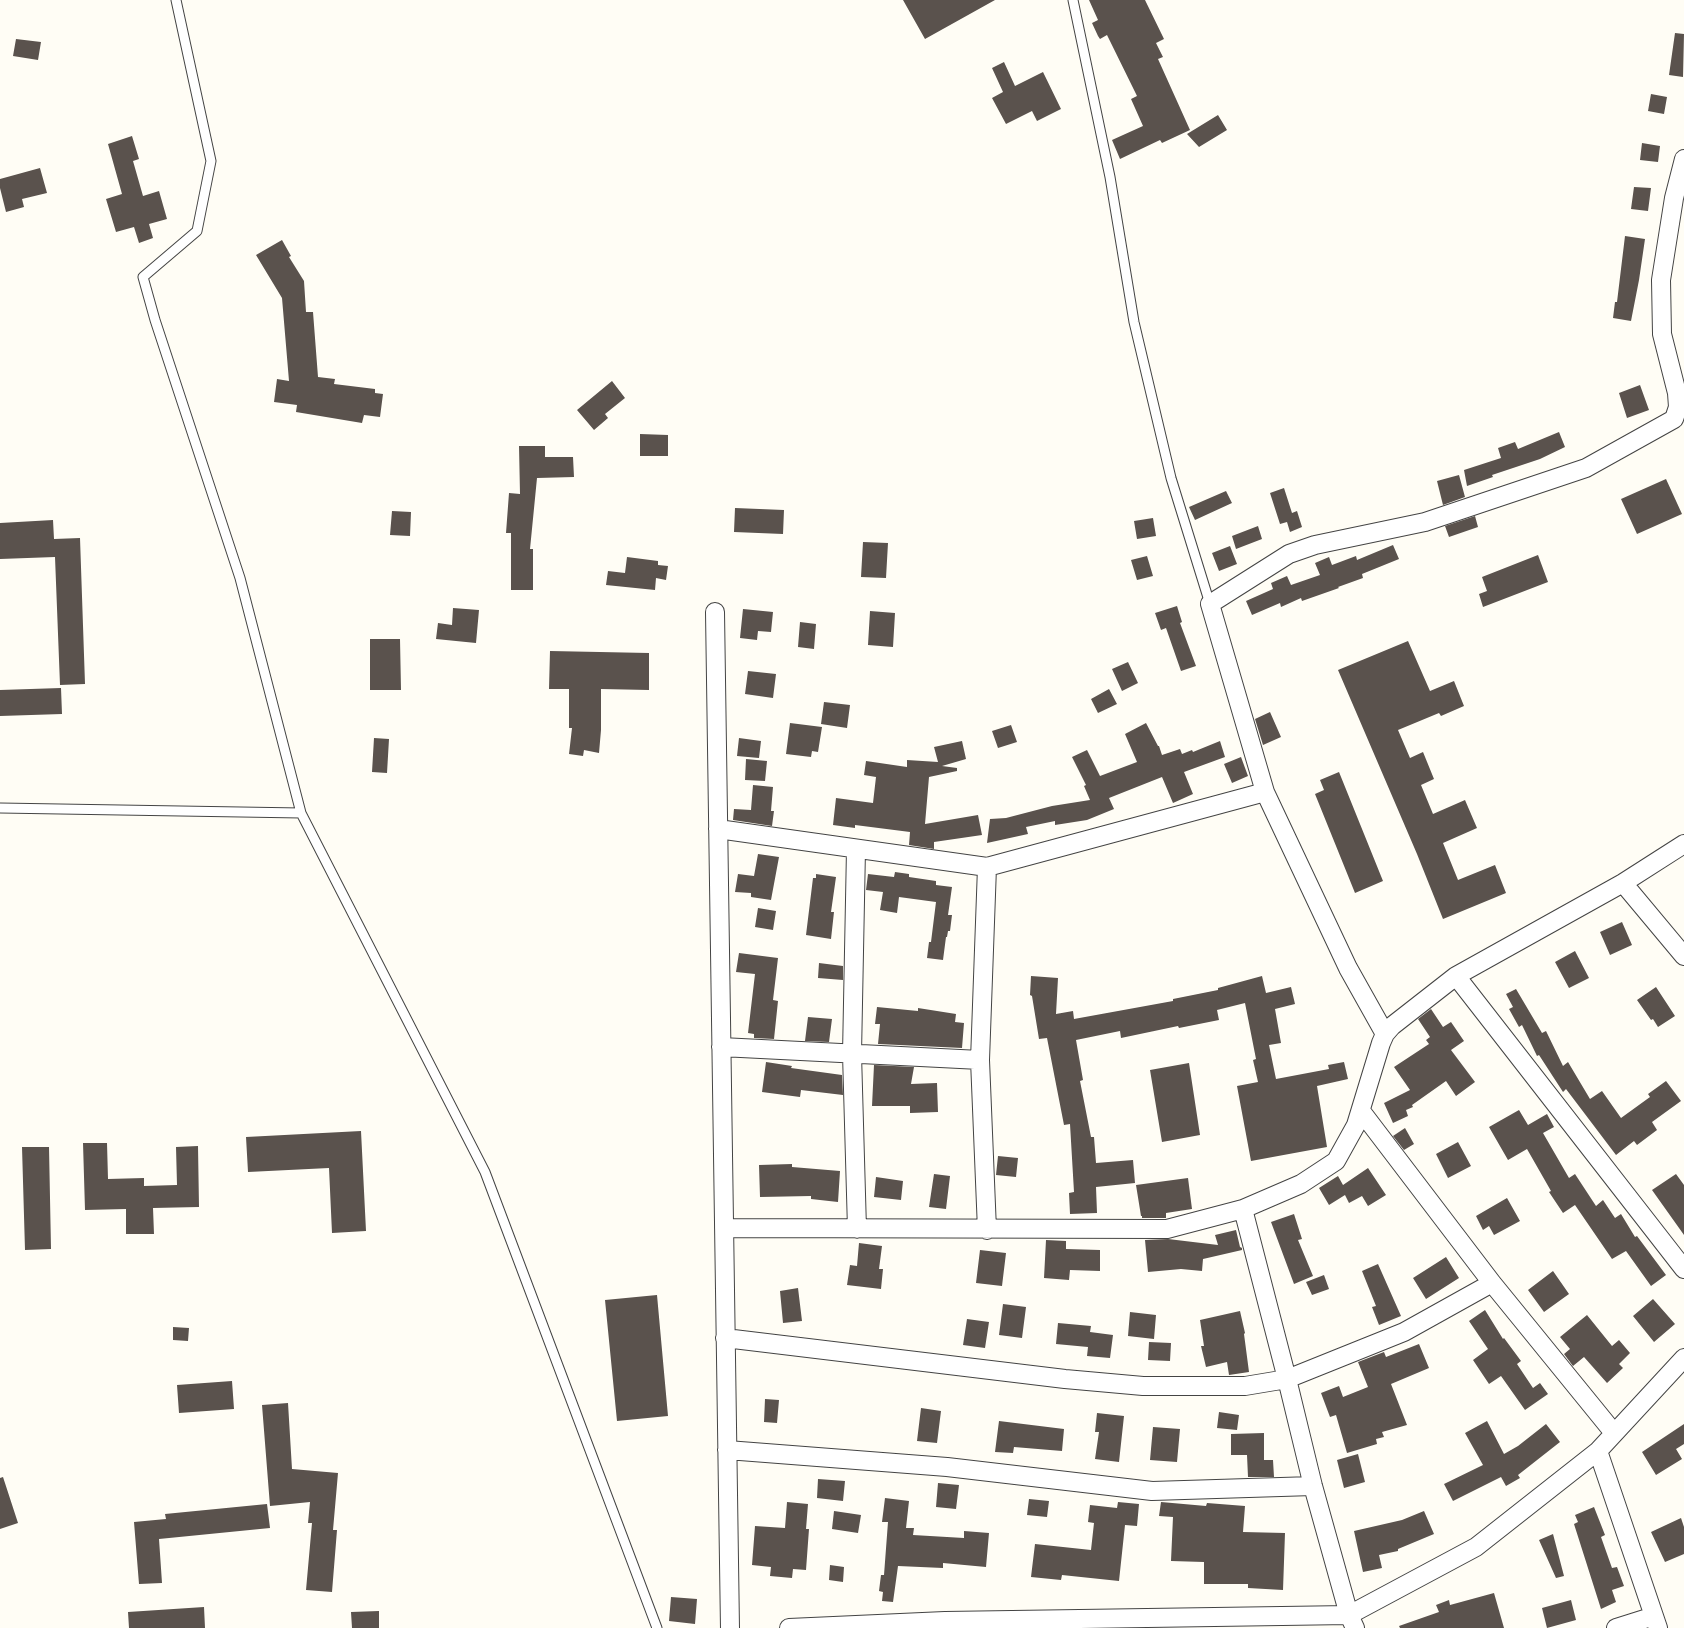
<!DOCTYPE html>
<style>
body{margin:0}
canvas{display:block;background:#fffdf5}
</style>
<canvas width="1684" height="1628"></canvas>
<script>
const g = document.querySelector('canvas').getContext('2d');
g.lineJoin = 'round';
function paint(path, color) {
  g.fillStyle = color;
  g.fill(path, 'evenodd');
}
function poly(rows) {
  const path = new Path2D();
  for (const r of rows) {
    path.moveTo(r[0], r[1]);
    for (let i = 2; i < r.length; i += 2) path.lineTo(r[i], r[i + 1]);
  }
  return path;
}
function trace(path, color, width, dash) {
  g.strokeStyle = color;
  g.lineWidth = width;
  g.lineCap = dash ? 'butt' : 'round';
  g.setLineDash(dash || []);
  g.stroke(path);
}
const building = poly([
 [903,0,995,0,925,39],
 [1089,0,1145,0,1164,39,1156,43,1163,57,1158,59,1190,130,1162,143,1160,140,1120,159,1112,140,1143,126,1131,99,1137,96,1107,35,1100,39,1098,36,1092,23,1098,20],
 [1675,33,1684,34,1683,77,1669,75],
 [16,39,41,42,38,60,13,56],
 [1004,62,1015,86,1043,72,1061,109,1037,121,1032,111,1006,124,992,98,1003,92,992,68],
 [1651,94,1667,97,1664,114,1648,111],
 [1218,115,1227,130,1199,147,1187,134],
 [132,136,139,159,133,161,143,196,159,191,167,219,149,224,153,238,139,243,134,227,116,232,106,199,122,194,108,144],
 [1642,143,1660,146,1658,162,1640,160],
 [40,168,47,193,22,199,24,207,6,212,0,188,0,179],
 [1634,187,1651,188,1648,211,1631,209],
 [1625,236,1645,239,1639,280,1631,321,1613,318,1615,302,1617,302],
 [282,240,291,256,289,257,304,281,306,312,313,312,318,377,335,379,334,384,375,389,375,393,383,394,380,417,364,415,362,423,296,412,297,405,274,402,277,379,289,381,282,298,256,255],
 [612,381,625,398,605,414,608,418,594,430,577,410],
 [1640,385,1649,410,1627,418,1619,393],
 [1559,432,1565,447,1540,459,1492,475,1493,477,1467,486,1464,470,1501,458,1498,448,1515,442,1518,449],
 [640,434,668,435,668,456,640,456],
 [519,446,545,446,545,457,573,457,574,477,537,478,530,549,533,549,533,590,511,590,511,533,506,533,509,493,520,494],
 [1459,475,1465,497,1443,505,1437,481],
 [1666,479,1682,514,1637,534,1621,499],
 [1284,488,1292,513,1297,511,1302,527,1290,532,1287,522,1280,524,1270,493],
 [1226,491,1232,503,1195,520,1189,507],
 [735,508,784,510,783,534,734,532],
 [392,511,411,512,410,536,390,535],
 [1475,516,1478,527,1449,537,1445,526],
 [1153,518,1156,536,1137,539,1134,521],
 [53,520,54,539,80,538,85,684,60,685,55,557,0,559,0,523],
 [1258,526,1262,539,1236,549,1232,536],
 [863,542,888,543,886,578,861,577],
 [1393,545,1399,559,1362,574,1363,578,1338,587,1339,588,1302,601,1301,598,1281,607,1280,603,1252,615,1246,601,1273,589,1271,583,1287,576,1291,585,1320,575,1315,563,1329,557,1332,565,1356,556,1357,560],
 [1230,546,1237,564,1219,571,1212,553],
 [1538,555,1548,582,1483,607,1479,594,1487,591,1482,577],
 [1147,556,1153,576,1137,580,1131,560],
 [627,557,658,561,658,565,668,566,666,580,656,578,655,590,606,585,608,571,625,573],
 [1177,606,1182,622,1180,623,1196,666,1181,671,1166,628,1161,630,1155,613],
 [453,608,479,610,476,643,436,639,438,623,452,625],
 [743,609,773,612,771,632,758,631,757,640,740,638],
 [870,611,895,613,893,647,868,645],
 [800,622,816,624,814,649,798,647],
 [370,639,400,639,401,690,370,690],
 [1408,641,1430,691,1454,681,1464,706,1441,716,1439,713,1398,730,1410,758,1423,752,1434,779,1421,785,1433,814,1465,800,1477,828,1443,843,1458,880,1495,865,1506,893,1443,919,1417,854,1338,670],
 [550,651,649,653,649,690,601,689,601,730,599,753,584,750,583,756,569,754,572,728,569,728,569,689,549,689],
 [1128,662,1138,683,1122,691,1112,669],
 [748,671,776,674,773,698,745,694],
 [61,688,62,714,0,716,0,690],
 [1109,689,1117,704,1098,713,1091,699],
 [824,702,850,705,847,728,821,724],
 [1270,712,1281,737,1263,745,1255,719],
 [790,723,822,727,818,752,812,751,811,757,786,754],
 [1146,723,1158,746,1159,746,1162,755,1180,749,1182,754,1192,750,1193,752,1220,741,1225,757,1184,772,1193,794,1173,803,1162,777,1109,798,1114,809,1087,820,1055,825,1055,821,1026,827,1028,834,987,843,990,819,1006,818,1052,806,1090,800,1084,786,1086,785,1072,757,1087,750,1100,776,1137,762,1125,734],
 [1011,725,1017,742,998,748,992,731],
 [374,738,389,739,387,773,372,772],
 [739,738,761,741,759,758,737,756],
 [962,741,966,759,942,766,957,768,957,771,929,777,925,824,978,815,982,835,934,842,934,849,909,845,910,832,855,825,855,828,833,825,836,798,873,803,876,777,864,775,866,761,907,767,907,760,938,762,934,747],
 [1241,757,1248,776,1232,783,1224,764],
 [746,759,767,761,765,781,745,780],
 [1339,772,1383,881,1355,893,1315,794,1324,790,1320,780],
 [753,785,773,787,771,811,774,811,772,826,733,820,734,809,751,810],
 [758,854,779,857,771,900,751,897,751,893,735,892,738,874,754,876],
 [895,872,909,874,909,877,936,881,936,885,952,887,948,915,952,915,950,931,948,931,947,937,946,937,943,960,927,958,929,942,931,942,936,902,899,897,897,913,880,910,883,892,866,890,868,874,894,877],
 [816,874,836,877,831,912,834,912,831,939,806,935,813,878,816,878],
 [758,908,776,911,773,930,755,927],
 [1622,922,1632,945,1610,955,1600,932],
 [1575,951,1589,978,1569,988,1555,962],
 [739,953,778,958,773,1000,778,1001,774,1039,754,1038,754,1034,748,1033,755,974,736,972],
 [819,963,843,966,843,980,818,978],
 [1031,976,1058,978,1056,1014,1073,1011,1074,1019,1173,1001,1173,999,1218,990,1218,988,1262,976,1266,993,1291,987,1295,1004,1275,1009,1281,1043,1269,1045,1276,1079,1329,1069,1328,1065,1344,1062,1348,1079,1317,1086,1327,1147,1251,1161,1237,1086,1258,1082,1253,1060,1256,1059,1245,1003,1217,1010,1219,1020,1179,1028,1178,1026,1121,1038,1120,1031,1076,1040,1083,1080,1080,1081,1091,1137,1094,1137,1096,1163,1133,1160,1135,1183,1096,1187,1097,1213,1070,1214,1069,1193,1074,1192,1070,1124,1064,1125,1047,1038,1039,1039,1032,996,1030,995],
 [1656,987,1675,1016,1658,1027,1653,1019,1651,1020,1637,1000],
 [1516,989,1542,1033,1546,1031,1563,1066,1568,1062,1590,1099,1602,1091,1621,1118,1650,1097,1648,1094,1666,1081,1681,1101,1652,1122,1657,1130,1637,1145,1634,1141,1616,1155,1566,1089,1563,1092,1539,1055,1537,1056,1522,1025,1519,1027,1509,1009,1513,1007,1506,994],
 [877,1007,918,1011,918,1008,956,1014,955,1022,964,1023,962,1048,878,1044,880,1024,875,1024],
 [1431,1009,1443,1027,1451,1022,1464,1041,1451,1050,1475,1082,1456,1096,1446,1081,1412,1105,1413,1107,1406,1110,1408,1116,1393,1123,1384,1103,1410,1090,1394,1067,1429,1044,1426,1040,1430,1037,1418,1019],
 [808,1017,832,1019,829,1042,805,1041],
 [766,1062,792,1066,791,1068,842,1075,843,1095,801,1090,800,1097,762,1092],
 [1189,1063,1200,1135,1162,1142,1150,1070],
 [874,1065,914,1067,911,1084,937,1083,938,1112,910,1113,910,1106,872,1106],
 [1519,1110,1528,1125,1547,1114,1554,1127,1543,1133,1569,1178,1575,1174,1596,1206,1603,1200,1615,1218,1621,1214,1635,1237,1637,1236,1666,1275,1651,1286,1626,1251,1612,1259,1575,1205,1563,1213,1549,1192,1551,1191,1527,1149,1508,1160,1489,1127],
 [1405,1128,1414,1144,1404,1150,1393,1136],
 [361,1131,366,1231,332,1233,329,1168,248,1172,246,1137],
 [1458,1142,1471,1166,1448,1178,1436,1154],
 [83,1143,107,1143,108,1179,144,1178,144,1186,177,1185,176,1147,198,1146,199,1207,153,1208,154,1234,126,1234,126,1209,85,1210],
 [22,1147,49,1147,51,1249,25,1250],
 [998,1156,1018,1158,1016,1177,996,1175],
 [792,1164,792,1167,840,1171,838,1202,811,1199,811,1196,760,1197,759,1165],
 [1368,1168,1386,1195,1368,1206,1362,1196,1349,1203,1345,1195,1329,1205,1319,1188,1338,1176,1343,1185],
 [934,1174,950,1176,946,1209,929,1207],
 [1676,1174,1684,1185,1684,1235,1652,1190],
 [876,1177,903,1181,901,1200,874,1197],
 [1188,1178,1192,1209,1166,1213,1166,1218,1142,1218,1142,1216,1141,1216,1136,1185],
 [1507,1198,1520,1221,1494,1235,1489,1226,1483,1230,1476,1216],
 [1294,1214,1302,1239,1298,1240,1313,1276,1294,1284,1271,1222],
 [1236,1230,1240,1247,1242,1248,1242,1250,1203,1259,1202,1271,1181,1269,1148,1272,1145,1240,1168,1239,1218,1245,1215,1235],
 [1046,1240,1066,1241,1066,1249,1100,1250,1100,1271,1070,1270,1069,1280,1044,1278],
 [859,1243,882,1246,879,1269,883,1269,881,1289,847,1285,850,1265,857,1266],
 [980,1250,1006,1253,1002,1286,976,1283],
 [1446,1257,1459,1278,1426,1299,1413,1278],
 [1378,1264,1401,1316,1379,1325,1372,1307,1376,1306,1362,1271],
 [1553,1271,1569,1294,1544,1312,1528,1290],
 [1324,1275,1329,1289,1312,1295,1306,1282],
 [798,1288,802,1321,783,1323,780,1291],
 [657,1295,668,1416,617,1421,605,1300],
 [1653,1299,1675,1324,1654,1342,1633,1316],
 [1003,1304,1026,1307,1022,1338,999,1335],
 [1485,1310,1503,1339,1504,1338,1521,1361,1517,1364,1533,1388,1540,1383,1548,1394,1525,1410,1501,1376,1489,1384,1473,1360,1488,1349,1469,1321],
 [1240,1311,1245,1333,1244,1334,1249,1372,1229,1375,1227,1362,1206,1367,1201,1346,1204,1346,1200,1320],
 [1130,1312,1156,1315,1154,1339,1128,1336],
 [1587,1315,1612,1346,1619,1340,1630,1353,1619,1364,1623,1368,1607,1383,1584,1357,1573,1366,1564,1354,1570,1349,1560,1337],
 [967,1319,989,1322,985,1348,963,1345],
 [1058,1323,1091,1326,1090,1332,1113,1335,1110,1358,1087,1356,1088,1347,1056,1344],
 [173,1327,189,1328,188,1341,173,1340],
 [1149,1342,1171,1343,1170,1361,1148,1360],
 [1419,1344,1429,1368,1391,1384,1407,1425,1382,1432,1384,1437,1376,1439,1377,1444,1347,1453,1336,1415,1330,1417,1321,1393,1339,1386,1343,1397,1368,1387,1358,1362,1384,1352,1386,1357],
 [232,1381,234,1409,179,1413,177,1385],
 [765,1399,779,1400,777,1423,764,1422],
 [288,1403,292,1469,338,1473,333,1530,337,1530,332,1592,306,1590,312,1523,308,1523,310,1502,270,1506,262,1405],
 [921,1408,941,1411,937,1443,917,1441],
 [1219,1412,1239,1415,1237,1430,1217,1428],
 [1097,1413,1124,1416,1119,1462,1095,1459,1099,1432,1095,1432],
 [999,1421,1064,1429,1062,1451,1014,1447,1013,1453,995,1452],
 [1487,1421,1504,1454,1518,1446,1546,1424,1560,1442,1518,1475,1520,1478,1506,1486,1501,1477,1453,1501,1444,1484,1483,1465,1465,1433],
 [1684,1424,1684,1444,1676,1449,1682,1459,1656,1475,1642,1452],
 [1153,1427,1180,1429,1177,1462,1150,1460],
 [1264,1433,1264,1460,1273,1460,1274,1477,1248,1477,1247,1455,1231,1455,1231,1434],
 [1358,1454,1365,1482,1344,1488,1337,1460],
 [3,1477,18,1523,0,1529,0,1478],
 [818,1479,845,1481,843,1501,817,1498],
 [938,1483,959,1485,956,1509,936,1507],
 [885,1498,909,1501,906,1528,914,1528,913,1535,964,1538,964,1531,989,1533,986,1567,943,1563,943,1568,898,1566,893,1602,882,1601,883,1592,879,1591,881,1575,884,1575,888,1522,882,1522],
 [1029,1499,1049,1501,1047,1517,1027,1515],
 [787,1502,808,1504,806,1529,809,1529,806,1570,793,1569,792,1578,770,1576,771,1567,752,1565,755,1526,785,1528],
 [1118,1502,1139,1504,1137,1526,1125,1525,1119,1581,1062,1575,1061,1580,1031,1577,1035,1544,1091,1550,1094,1523,1088,1522,1090,1505,1117,1508],
 [1161,1502,1206,1506,1207,1503,1245,1506,1243,1532,1285,1533,1283,1590,1248,1588,1248,1584,1204,1584,1204,1562,1171,1561,1173,1517,1159,1516],
 [267,1504,270,1528,159,1539,162,1583,139,1584,134,1522,166,1519,165,1514],
 [1594,1507,1605,1535,1601,1537,1612,1568,1617,1567,1624,1586,1612,1590,1616,1602,1601,1609,1574,1524,1578,1522,1575,1515],
 [834,1511,861,1515,858,1533,832,1529],
 [1424,1511,1434,1534,1398,1549,1398,1551,1379,1555,1382,1568,1363,1572,1354,1531,1402,1520],
 [1681,1518,1684,1527,1684,1554,1665,1562,1651,1532],
 [1553,1534,1564,1576,1556,1578,1539,1540],
 [830,1565,844,1567,843,1582,829,1580],
 [1494,1593,1504,1628,1400,1628,1399,1626,1439,1612,1436,1605,1449,1600,1450,1605],
 [671,1597,697,1599,695,1624,669,1621],
 [1571,1600,1576,1620,1547,1628,1542,1608],
 [204,1607,205,1628,129,1628,128,1612],
 [379,1611,379,1628,352,1628,351,1612]
]);
const lane = poly([
 [176,0,211,161,197,231,143,277,155,320,240,578,301,813,485,1172,657,1628],
 [1073,0,1110,177,1134,322,1171,478,1210,604],
 [0,808,301,813]
]);
const street = poly([
 [715,612,730,1628],
 [718,829,987,867,1265,792],
 [856,849,852,1054,857,1229],
 [1623,883,1684,956],
 [1456,976,1684,1269],
 [1385,1034,1348,968,1265,792,1210,604,1289,554,1315,545,1425,522,1586,468,1674,419,1678,407,1677,393,1662,334,1661,280,1674,198,1684,159],
 [721,1047,980,1060],
 [1361,1111,1492,1283,1614,1433],
 [1243,1209,1287,1379,1313,1486,1349,1615,1355,1628],
 [724,1228,1167,1229,1243,1209,1301,1184,1336,1161,1356,1125,1381,1043,1385,1034,1392,1026,1456,976,1623,883,1684,844],
 [987,1230,980,1060,987,867],
 [725,1338,1065,1379,1143,1386,1245,1386,1287,1379,1404,1332,1492,1283],
 [727,1450,947,1467,1152,1491,1313,1486],
 [1598,1451,1658,1628],
 [789,1628,945,1621,1349,1615,1476,1547,1598,1451,1684,1358],
 [1616,1628,1654,1616]
]);
paint(building, '#5a524d');
trace(lane, '#444', 11);
trace(street, '#444', 20);
trace(lane, '#fff', 9);
trace(street, '#fff', 18);
</script>
